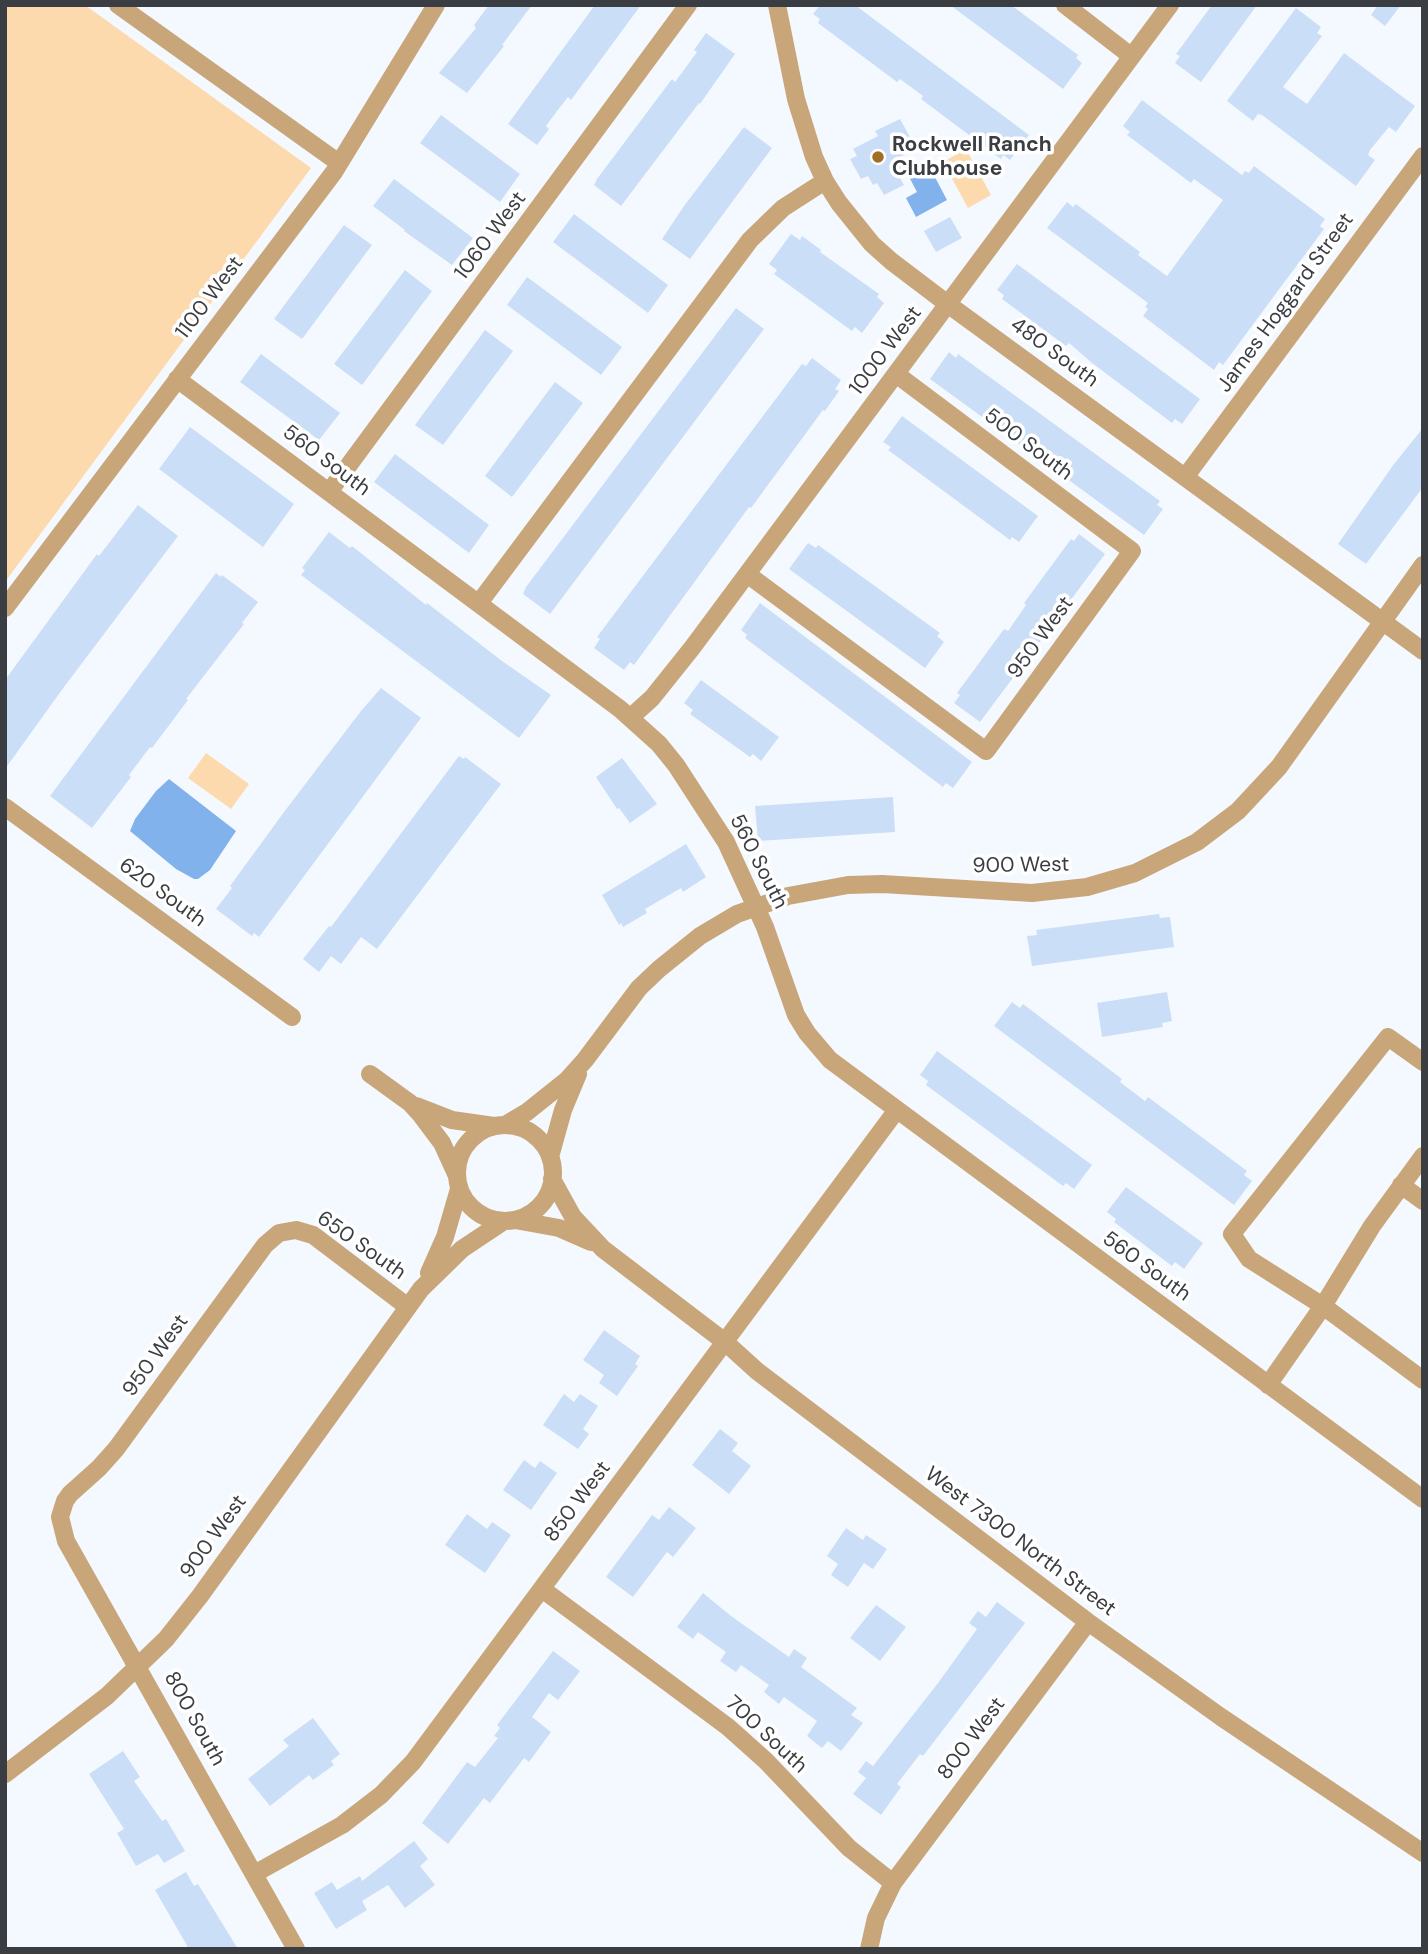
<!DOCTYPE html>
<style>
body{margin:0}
#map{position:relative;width:1428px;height:1954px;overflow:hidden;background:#f4f9ff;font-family:"DM Sans",sans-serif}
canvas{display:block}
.frame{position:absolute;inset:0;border:7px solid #3a3d41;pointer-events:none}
</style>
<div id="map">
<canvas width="1428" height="1954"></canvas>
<div class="frame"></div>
</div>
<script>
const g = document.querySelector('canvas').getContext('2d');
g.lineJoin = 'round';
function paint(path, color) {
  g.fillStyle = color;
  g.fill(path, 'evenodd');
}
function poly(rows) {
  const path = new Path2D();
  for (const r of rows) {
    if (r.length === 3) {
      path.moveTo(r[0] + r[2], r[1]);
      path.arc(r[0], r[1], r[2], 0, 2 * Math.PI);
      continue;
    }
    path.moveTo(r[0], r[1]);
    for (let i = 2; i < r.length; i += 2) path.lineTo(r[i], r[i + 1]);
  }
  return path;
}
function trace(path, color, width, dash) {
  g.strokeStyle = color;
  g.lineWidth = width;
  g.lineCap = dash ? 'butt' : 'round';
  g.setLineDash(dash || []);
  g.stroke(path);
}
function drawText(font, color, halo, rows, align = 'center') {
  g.font = font + ' "DM Sans",sans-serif';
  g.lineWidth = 7;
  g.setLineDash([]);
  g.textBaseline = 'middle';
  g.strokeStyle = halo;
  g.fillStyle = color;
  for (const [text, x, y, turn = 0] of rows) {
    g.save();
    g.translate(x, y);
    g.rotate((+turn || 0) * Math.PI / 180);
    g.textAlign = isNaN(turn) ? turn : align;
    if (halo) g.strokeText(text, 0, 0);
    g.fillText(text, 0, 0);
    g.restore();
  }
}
const green = poly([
 [5,5,85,5,311,168,5,582],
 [966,149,991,195,968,208,943,162],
 [206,753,249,784,231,809,188,778]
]);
const water = poly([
 [927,162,947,200,916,217,906,198,917,192,907,173],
 [169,779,236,831,210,870,198,879,194,879,176,869,130,831,135,819,156,791]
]);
const building = poly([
 [489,5,532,5,502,45,504,46,467,93,439,73,476,28,474,25],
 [595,5,641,5,571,100,568,97,557,111,546,126,549,129,537,145,508,124],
 [820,5,855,5,1029,135,1010,160,1003,155,1001,159,921,99,923,96,900,79,897,82,818,23,820,19,813,14],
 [950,5,1011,5,1078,55,1076,58,1082,63,1063,89],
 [1212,5,1257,5,1201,82,1175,63,1180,56,1176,54],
 [1378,5,1401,5,1385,26,1371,15],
 [1296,8,1321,27,1317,33,1322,36,1283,87,1307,104,1344,53,1415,106,1396,132,1389,127,1370,150,1368,155,1375,160,1356,186,1262,115,1258,114,1253,121,1227,101],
 [706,33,735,54,700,104,699,103,621,206,594,185,597,179,672,79,675,82,697,52,694,50],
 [1142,100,1242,175,1245,171,1249,173,1254,166,1325,219,1320,226,1324,229,1277,292,1223,365,1219,362,1214,370,1143,316,1148,309,1145,307,1148,303,1047,228,1067,202,1073,207,1076,204,1140,252,1138,255,1167,276,1220,204,1223,200,1194,179,1191,183,1127,135,1130,132,1123,126],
 [441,115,520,174,500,202,420,143],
 [900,119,916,148,899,158,905,168,897,172,904,185,884,195,877,183,873,185,868,176,861,179,850,159,857,156,853,149,878,136,875,131],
 [744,127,772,148,690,259,662,239,684,206],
 [394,179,473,238,452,265,404,231,405,230,373,206],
 [574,214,668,285,648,313,553,242],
 [950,217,962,238,936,252,924,231],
 [344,225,372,245,302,339,274,319],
 [791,234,800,240,802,236,821,250,820,252,879,294,877,297,884,303,862,333,855,327,852,331,774,274,777,270,769,264],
 [1017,264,1200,399,1182,424,1175,419,1172,423,1092,363,1069,343,1066,346,1002,299,1004,295,997,290],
 [405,270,432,291,362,385,334,364],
 [527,277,622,347,601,375,507,305],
 [736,308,764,329,550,614,523,594,526,587],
 [485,330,513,351,443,445,415,425],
 [949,352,956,358,958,354,1160,501,1157,505,1163,509,1144,535,930,379],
 [261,354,340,413,319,440,240,382],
 [812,358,841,380,835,389,839,391,825,411,823,410,751,508,749,507,634,665,630,662,624,670,594,648,600,639,597,637,802,364,806,366],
 [555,382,583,403,512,497,485,476],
 [902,416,1038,516,1019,542,1012,537,1010,540,888,450,891,447,883,442],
 [190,427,294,504,263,547,159,469],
 [1423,428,1423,487,1366,564,1338,544,1394,464],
 [395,454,489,525,469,553,374,482],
 [138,505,178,536,64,687,5,769,5,680,97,554,99,556],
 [329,532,350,548,352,546,426,605,427,603,502,661,551,695,519,738,301,575,305,570,302,568],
 [1079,534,1105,554,980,722,954,703,960,695,957,693,1004,629,1008,631,1026,605,1024,603,1071,539,1074,541],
 [808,543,816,548,818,545,940,633,937,636,944,642,925,668,789,569],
 [216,573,221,577,222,575,258,602,242,623,244,624,186,699,188,700,152,748,150,747,129,775,131,777,92,828,50,796],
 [760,603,972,762,953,788,946,783,943,787,745,638,747,635,741,630],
 [701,680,779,737,761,761,753,754,750,757,690,714,693,710,684,703],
 [381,688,421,718,259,937,254,933,252,936,216,909,232,888,230,886,284,812,361,711],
 [459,756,464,759,465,757,501,784,377,949,361,937,341,964,331,956,319,972,303,959,329,926,331,927],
 [622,758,657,804,630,823,619,808,617,809,596,777],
 [893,797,895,832,758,841,755,806],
 [686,844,706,877,683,892,681,888,645,909,647,913,623,927,621,923,619,925,602,895],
 [1159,914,1160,918,1170,917,1174,947,1032,966,1027,936,1037,935,1036,930],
 [1167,992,1172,1021,1162,1023,1163,1027,1102,1037,1097,1003],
 [1012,1002,1020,1008,1023,1004,1122,1079,1120,1082,1145,1101,1148,1097,1247,1171,1244,1175,1252,1181,1234,1205,994,1026],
 [937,1051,1092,1165,1074,1189,1066,1183,1063,1186,926,1085,928,1081,920,1075],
 [1126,1187,1203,1243,1184,1269,1175,1262,1172,1266,1114,1222,1116,1219,1107,1212],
 [604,1330,640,1356,635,1364,638,1366,617,1396,599,1383,604,1375,583,1360],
 [564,1394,574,1402,580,1394,598,1406,583,1429,589,1434,578,1449,543,1425],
 [720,1429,738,1443,732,1451,751,1466,729,1494,692,1465],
 [524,1460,535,1468,540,1461,557,1473,531,1510,503,1490],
 [669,1507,696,1528,673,1557,667,1552,633,1597,606,1577,652,1515,659,1520],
 [467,1514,487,1529,492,1522,511,1535,485,1573,445,1545],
 [846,1528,863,1540,866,1535,887,1549,873,1569,864,1563,848,1587,831,1575,838,1564,827,1556],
 [703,1593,731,1616,789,1657,794,1649,807,1658,801,1667,857,1708,851,1715,863,1723,841,1751,828,1741,822,1748,807,1736,817,1721,784,1697,779,1704,764,1692,769,1685,741,1665,736,1672,720,1661,726,1652,698,1632,693,1639,677,1627],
 [997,1602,1025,1623,923,1756,920,1754,897,1784,901,1787,881,1815,853,1794,866,1778,858,1772,866,1761,873,1766,938,1683,977,1629,969,1623,978,1611,986,1617],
 [876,1605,906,1627,880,1661,850,1638],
 [553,1651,580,1671,558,1700,549,1693,532,1717,551,1732,529,1762,524,1758,490,1803,484,1798,448,1844,422,1823,467,1762,475,1767,498,1738,494,1736,500,1728,497,1725],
 [313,1718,340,1754,331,1761,334,1765,313,1780,309,1775,270,1806,248,1779,289,1746,283,1740],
 [123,1751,140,1777,134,1781,162,1821,166,1819,185,1851,164,1863,158,1854,136,1866,117,1833,124,1829,89,1774],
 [414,1841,428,1859,420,1866,435,1885,405,1908,388,1885,362,1901,367,1910,336,1929,314,1893,332,1882,337,1890,360,1876,362,1881],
 [186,1872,194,1886,198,1884,238,1949,189,1949,155,1890]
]);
const minor = poly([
 [118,5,339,163],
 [777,5,796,99,814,157,825,181,839,203,872,244,891,261,949,305,1423,651],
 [1065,5,1131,56],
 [177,379,620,709,659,744,676,765,726,842,765,927,796,1015,807,1033,830,1060,1423,1499],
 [1186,476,1423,156],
 [329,492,688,5],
 [747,574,986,751,1132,551,896,374],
 [479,603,750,240,783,208,825,181],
 [5,608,334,172,436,5],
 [631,717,652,698,692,648,1170,5],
 [5,807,292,1017],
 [1423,1062,1388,1037,1232,1234,1249,1259,1323,1306,1423,1380],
 [370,1074,410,1103,421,1115,442,1143,457,1176],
 [416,1106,452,1120,494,1126],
 [505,1125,527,1112,567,1080,585,1060,639,988,659,969,700,936,737,914,788,896,848,885,882,884,1032,893,1087,887,1135,873,1197,842,1238,811,1279,767,1423,565],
 [505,1173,48],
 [550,1157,563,1110,578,1074],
 [552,1179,573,1217,603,1249,725,1342,757,1371,1088,1622,1221,1717,1423,1853],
 [1401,1185,1423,1201],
 [515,1220,559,1228,591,1242],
 [429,1273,445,1237,459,1189],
 [1268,1385,1323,1306,1372,1226,1423,1156],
 [542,1589,728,1727,766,1761,849,1848,893,1883],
 [5,1774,107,1696,166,1639,200,1596,421,1289,462,1249,504,1221],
 [254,1874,342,1825,381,1795,413,1762,896,1111],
 [296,1949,66,1541,60,1517,65,1501,70,1494,99,1468,116,1449,265,1245,279,1233,296,1230,313,1235,408,1307],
 [869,1949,876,1918,893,1883,1088,1622]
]);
const markers = [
 [878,157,7,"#a06f24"]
];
const poiNames = [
 ["Rockwell Ranch",892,145],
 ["Clubhouse",892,169]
];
const streetNames = [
 ["1060 West",491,236,-53],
 ["1100 West",210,298,-53],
 ["James Hoggard Street",1286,303,-54],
 ["1000 West",886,351,-53],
 ["480 South",1054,353,36],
 ["500 South",1028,445,37],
 ["560 South",326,461,37],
 ["950 West",1041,638,-54],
 ["560 South",758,862,63],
 ["900 West",1021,866,-1],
 ["620 South",162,893,36],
 ["650 South",361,1246,35],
 ["560 South",1146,1267,36],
 ["950 West",156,1356,-54],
 ["850 West",578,1502,-53],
 ["900 West",214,1537,-54],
 ["West 7300 North Street",1020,1542,37],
 ["800 South",194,1719,61],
 ["700 South",766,1735,43],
 ["800 West",972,1739,-53]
];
paint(green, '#fddaae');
paint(water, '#81b2ec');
paint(building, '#cbdef7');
trace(minor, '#c8a679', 18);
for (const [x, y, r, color] of markers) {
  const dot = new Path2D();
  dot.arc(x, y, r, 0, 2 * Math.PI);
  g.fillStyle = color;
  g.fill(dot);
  trace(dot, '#fff', 2.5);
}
drawText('bold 21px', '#3a3d41', '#fff', poiNames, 'left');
drawText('21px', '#3a3d41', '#fff', streetNames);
</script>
